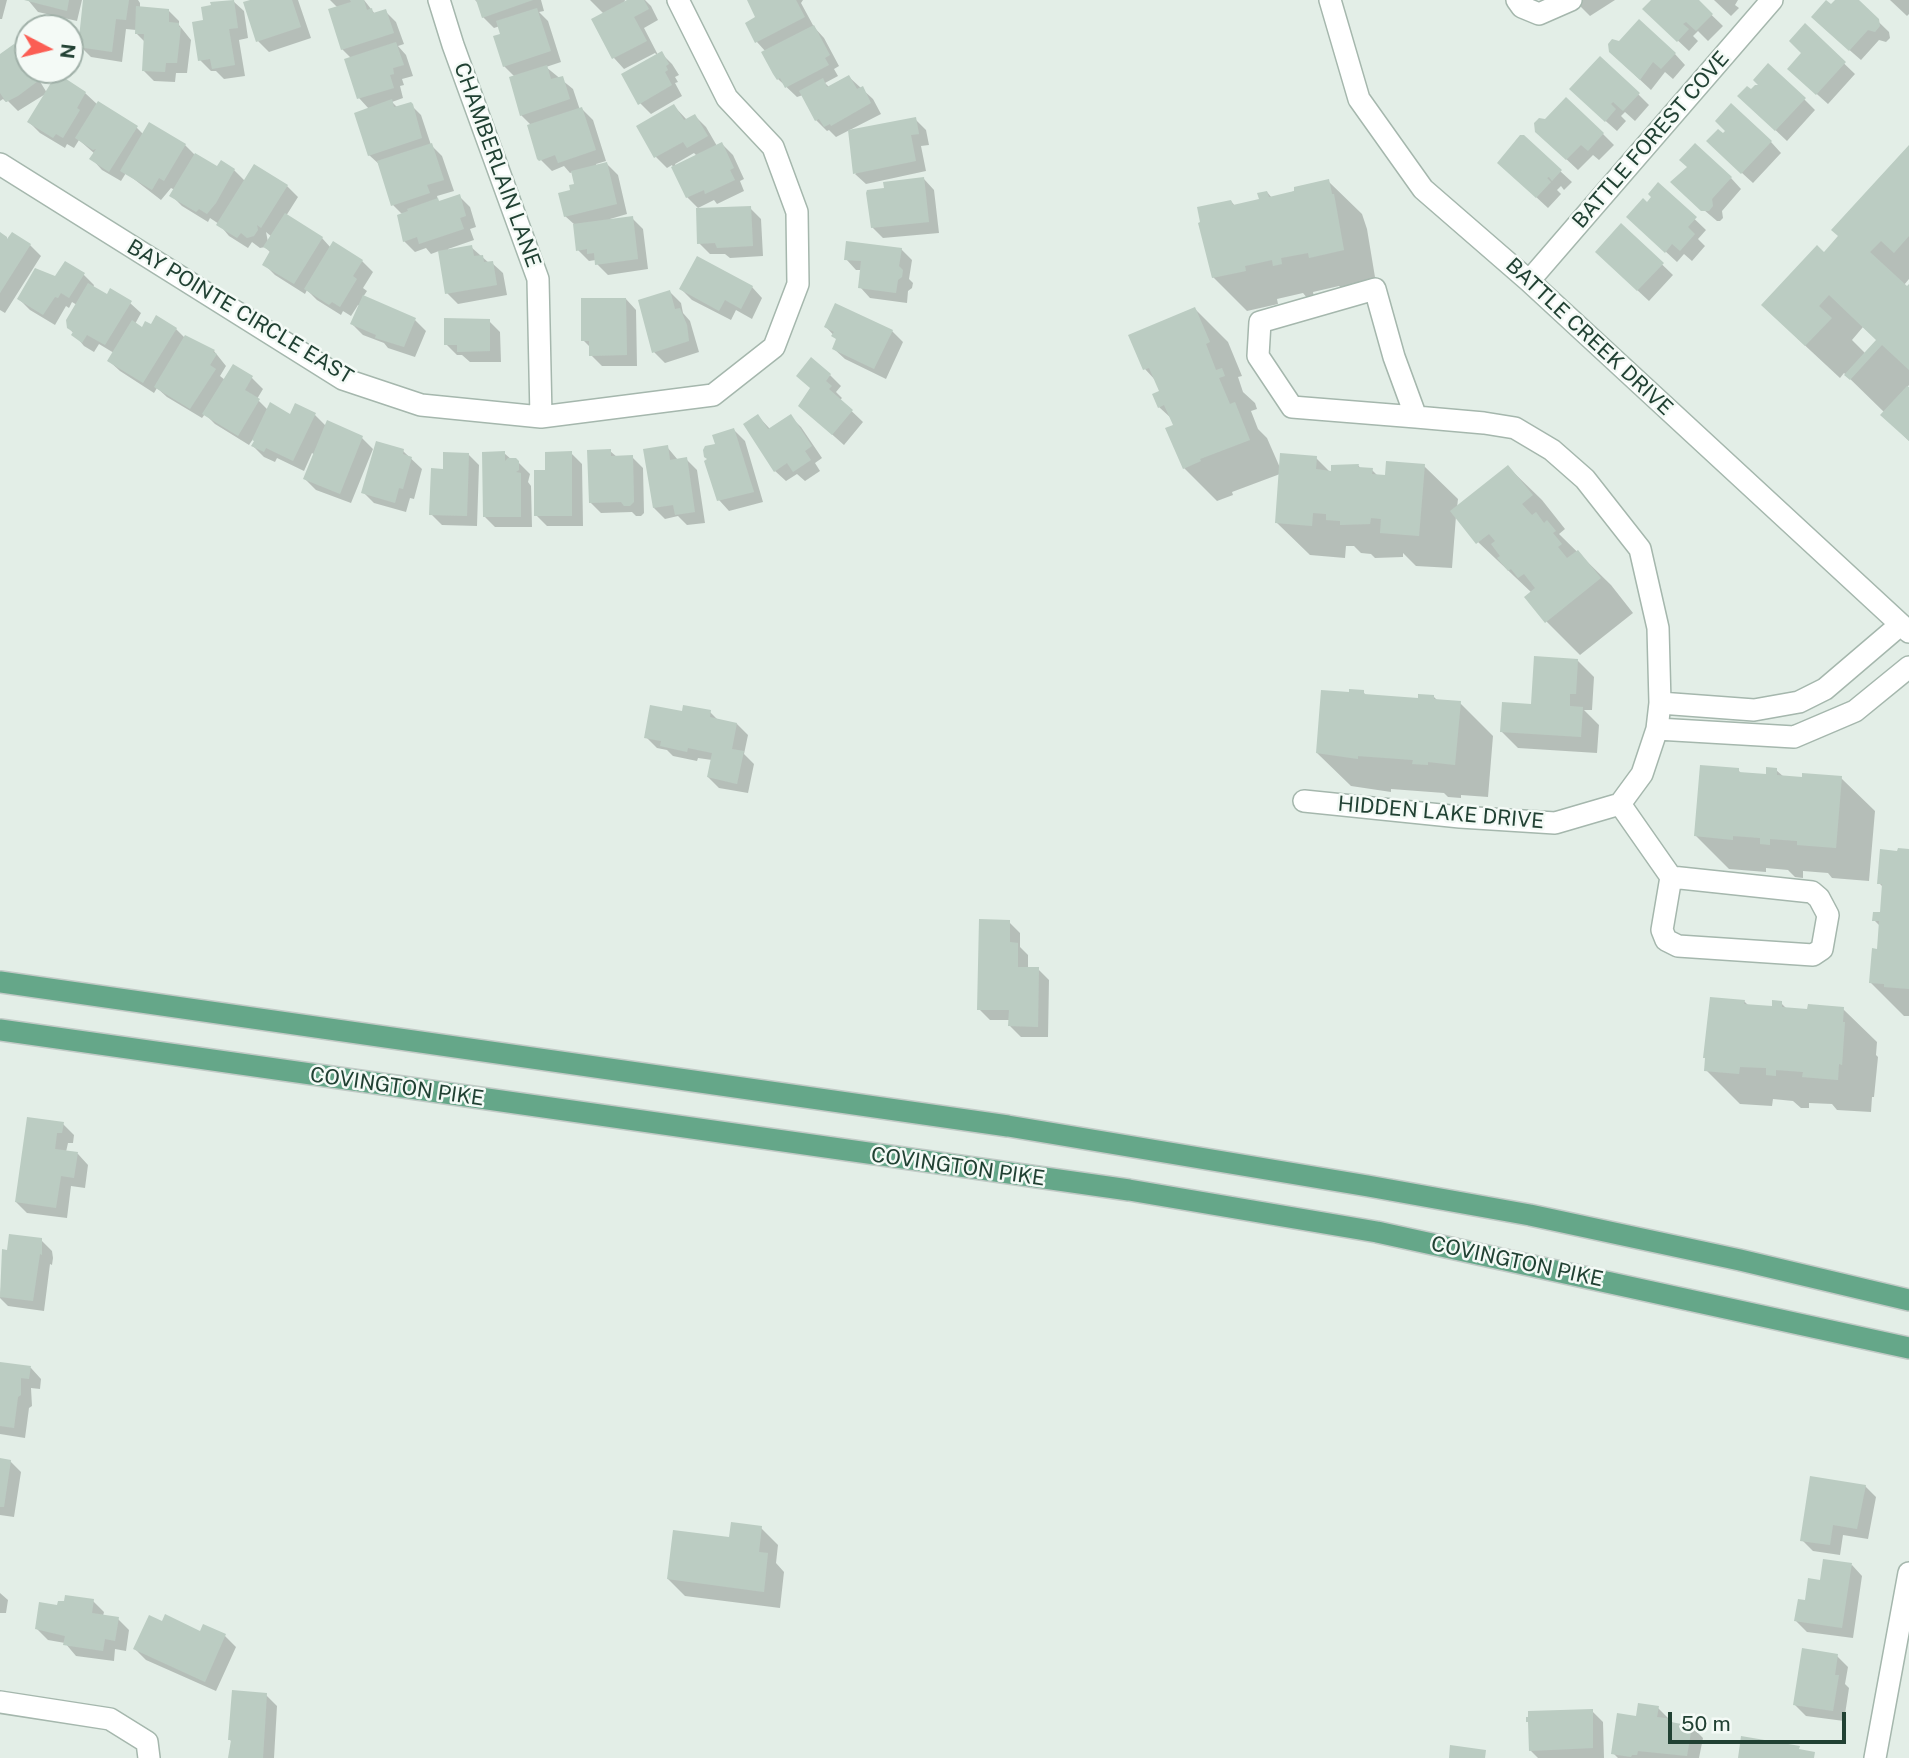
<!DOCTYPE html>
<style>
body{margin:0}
#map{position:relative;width:1909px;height:1758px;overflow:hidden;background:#e3eee7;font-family:"Public Sans",sans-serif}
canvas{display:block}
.north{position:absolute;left:14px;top:14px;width:70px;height:70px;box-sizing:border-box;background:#f4faf6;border:2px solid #a0b0a8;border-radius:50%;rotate:97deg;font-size:19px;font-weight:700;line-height:28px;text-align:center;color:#214133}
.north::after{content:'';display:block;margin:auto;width:24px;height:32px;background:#fb5e54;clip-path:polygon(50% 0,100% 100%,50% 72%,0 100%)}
.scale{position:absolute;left:1668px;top:1712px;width:178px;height:32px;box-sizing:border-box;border:4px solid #214133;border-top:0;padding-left:9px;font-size:21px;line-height:24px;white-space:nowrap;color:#214133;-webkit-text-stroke:5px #f4faf6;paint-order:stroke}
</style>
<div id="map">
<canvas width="1909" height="1758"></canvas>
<div class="north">N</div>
<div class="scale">50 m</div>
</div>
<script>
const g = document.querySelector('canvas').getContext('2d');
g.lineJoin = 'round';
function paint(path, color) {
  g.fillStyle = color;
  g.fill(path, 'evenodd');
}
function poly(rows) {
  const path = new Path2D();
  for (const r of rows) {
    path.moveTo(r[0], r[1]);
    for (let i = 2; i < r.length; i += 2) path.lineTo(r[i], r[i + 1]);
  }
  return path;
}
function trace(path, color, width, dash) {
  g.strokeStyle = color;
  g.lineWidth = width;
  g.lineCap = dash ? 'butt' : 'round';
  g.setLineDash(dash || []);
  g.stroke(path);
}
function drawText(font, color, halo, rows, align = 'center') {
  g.font = font + ' "Public Sans",sans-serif';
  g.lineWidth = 5;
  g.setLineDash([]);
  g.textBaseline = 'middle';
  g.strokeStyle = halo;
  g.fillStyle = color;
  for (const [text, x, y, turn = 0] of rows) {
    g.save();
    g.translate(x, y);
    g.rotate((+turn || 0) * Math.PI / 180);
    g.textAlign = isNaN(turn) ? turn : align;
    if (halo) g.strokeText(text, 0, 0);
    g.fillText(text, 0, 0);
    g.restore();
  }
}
const shadow = poly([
 [0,0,7,0,2,19,0,19],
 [28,0,82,0,77,21,38,12],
 [86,0,138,0,140,3,140,8,168,10,179,21,179,25,191,40,187,73,176,73,175,82,154,81,143,70,145,42,136,33,136,30,126,29,122,62,91,57,80,46],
 [254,0,298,0,311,38,269,52,258,41],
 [330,0,364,0,375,14,385,11,396,22,404,44,398,46,406,55,413,76,402,79,404,85,400,86,403,98,392,102,398,108,410,104,421,115,431,145,442,156,454,191,437,196,439,203,459,196,470,207,476,227,470,229,474,240,448,249,448,251,471,247,489,263,492,263,503,273,507,295,458,304,447,293,439,251,431,254,426,248,415,252,404,241,403,215,393,205,380,165,369,155,369,109,359,98,351,58,342,49,338,8],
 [475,0,541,0,544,11,539,12,548,21,561,62,546,67,573,89,580,110,582,109,593,120,606,161,596,164,597,167,607,164,618,175,627,214,610,219,610,221,632,218,643,229,648,269,608,275,597,264,596,260,589,261,578,250,575,225,565,216,576,186,573,172,570,173,564,166,552,171,539,158,532,126,521,115,515,77,504,66,503,35,500,26,494,28,483,17,479,4],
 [590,0,625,0,624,3,631,0,645,0,651,6,658,20,644,28,658,55,661,53,672,64,679,75,675,77,678,82,675,83,682,96,651,114,640,103,657,55,655,53,624,69,614,58,604,14],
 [748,0,803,0,801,3,814,27,824,38,839,66,834,69,838,76,825,83,829,87,849,77,873,99,881,114,836,137,829,130,827,131,816,120,803,95,797,97,778,79,766,52,757,42,747,23,758,18],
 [1574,0,1615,0,1590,16],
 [1653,0,1696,0,1723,26,1708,41,1698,31,1693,36,1698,41,1689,51,1656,20],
 [1714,0,1738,0,1735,5,1739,8,1731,16],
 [1838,0,1856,0,1889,32,1890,38,1886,42,1879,40,1861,60,1824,28,1831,6],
 [1890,0,1909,0,1909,14,1907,16],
 [233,1,244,11,248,38,239,40,245,76,224,79,216,71,211,71,200,60,205,22],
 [1805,26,1855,74,1828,104,1800,79],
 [14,47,25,58,28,63,28,70,33,70,47,93,85,93,98,105,136,127,144,135,185,145,196,156,218,169,234,170,245,181,287,186,298,197,286,216,322,238,331,248,362,261,373,272,363,288,367,291,363,297,415,320,426,331,415,357,388,348,384,343,363,335,352,324,360,306,358,305,351,316,343,311,341,315,317,300,307,290,305,294,275,275,264,264,271,253,265,247,260,248,252,242,248,248,229,236,219,224,210,218,208,222,182,206,171,195,175,190,171,188,161,200,126,173,121,181,102,170,92,159,95,154,79,140,74,148,67,144,65,148,40,133,29,122,47,93,18,111,8,101,6,102,3,99,0,101,0,56],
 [266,232,272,237,268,242],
 [1675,54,1685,65,1673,79,1665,72,1651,90,1622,63],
 [1762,87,1804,99,1815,110,1787,141,1751,107,1751,92],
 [1638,94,1649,105,1635,121,1625,112,1621,116,1626,121,1617,131,1582,100],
 [674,106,687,120,695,116,706,127,717,146,722,144,733,155,744,179,740,181,744,191,717,204,714,200,698,208,687,197,672,165,667,168,656,157,638,126],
 [694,153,697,156,676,166,675,164],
 [915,119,926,130,929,145,921,146,926,171,866,184,855,174],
 [1603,134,1614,145,1599,160,1593,155,1578,170,1548,142],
 [1723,136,1771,142,1781,153,1753,183,1719,152],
 [1523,137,1572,182,1564,190,1561,186,1557,190,1561,194,1548,208,1510,173],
 [1909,147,1909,279,1904,285,1909,287,1909,385,1907,388,1909,390,1909,441,1883,415,1885,413,1844,373,1840,378,1797,338,1824,254],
 [1863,327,1878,341,1866,354,1852,340],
 [1731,178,1741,189,1722,211,1723,218,1720,221,1717,221,1684,193],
 [924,179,934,190,939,233,883,238,872,227],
 [1328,181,1362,214,1367,229,1376,283,1344,290,1339,286,1313,292,1314,297,1308,299,1303,293,1277,299,1278,304,1247,311,1213,277,1231,201,1235,206,1261,200,1267,192,1272,198],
 [1659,185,1706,230,1698,239,1705,246,1692,261,1684,254,1677,262,1640,228,1647,204,1653,197],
 [750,208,761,219,763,256,730,258,725,254,710,254,699,243],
 [1621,225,1673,275,1649,301,1608,263],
 [0,234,8,241,30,245,41,256,5,313,0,310],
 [901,249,912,260,909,279,913,283,912,288,908,291,907,303,870,298,860,287,862,270,856,270,846,259],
 [83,274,94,285,93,288,108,296,130,303,141,313,135,324,143,329,176,329,185,338,214,351,226,366,220,376,225,380,233,366,252,378,263,389,257,399,268,410,291,416,315,415,326,426,362,438,373,449,351,503,316,490,305,479,315,455,312,453,304,471,277,458,275,462,264,457,253,446,256,441,253,439,249,445,215,424,205,414,202,418,167,397,157,388,154,393,120,371,109,361,114,353,99,344,94,352,84,346,69,328,77,305,72,302,69,308,66,306,55,325,30,310,19,299,56,278],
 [752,287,762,298,752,319,736,310,731,320,692,300,681,289],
 [670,292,681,303,683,313,690,321,699,352,665,363,654,352],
 [626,299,636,310,637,366,602,366,591,355,591,348,583,340],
 [1195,309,1228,342,1242,376,1238,377,1243,392,1255,403,1257,409,1251,411,1258,429,1267,438,1281,470,1316,458,1332,474,1358,465,1361,469,1372,470,1378,476,1387,477,1424,466,1458,499,1457,508,1508,467,1542,500,1565,529,1559,534,1611,585,1633,613,1580,655,1547,622,1527,597,1532,593,1478,542,1456,516,1452,568,1416,566,1403,553,1403,557,1375,558,1371,554,1361,553,1354,546,1346,546,1345,558,1310,555,1276,522,1280,474,1232,492,1233,495,1217,501,1184,468,1175,426,1172,419,1159,407,1161,392,1156,381,1145,369],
 [489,321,500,332,501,362,470,362,462,355,457,355,446,344],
 [826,327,892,331,903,342,886,379,845,359,834,349,838,340],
 [830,375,841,386,836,392,842,398,840,400,863,422,844,445,800,406],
 [758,416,770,429,790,416,801,427,822,458,815,463,820,471,805,481,797,474,786,481,775,471],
 [734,430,745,441,763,502,729,511,719,500,718,446],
 [667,447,678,460,686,459,697,470,705,523,687,525,678,516,665,519,654,508],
 [403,451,422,469,414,499,410,498,406,512,374,503,363,492],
 [610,451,617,457,632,457,643,468,644,513,641,516,636,516,632,512,601,513,590,502],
 [504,453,512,460,516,460,530,474,528,482,531,486,532,527,495,527,485,517],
 [571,453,582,464,583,526,547,526,536,515,547,471],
 [468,454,479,465,477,526,442,525,431,514,444,471],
 [1577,660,1594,677,1592,710,1584,710,1599,725,1597,753,1518,748,1501,731,1533,706],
 [1363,692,1367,696,1419,700,1434,697,1438,701,1460,703,1493,736,1488,797,1461,795,1461,798,1448,797,1444,793,1391,789,1391,792,1351,786,1317,753],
 [710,712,719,721,737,724,748,735,744,754,754,764,748,793,719,788,708,777,712,760,698,758,697,761,673,756,667,750,657,748,646,737],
 [1738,770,1742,774,1768,776,1776,770,1784,777,1841,778,1875,811,1869,881,1832,878,1828,873,1803,871,1803,878,1795,877,1788,870,1766,868,1766,872,1729,869,1696,836],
 [1909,852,1909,1016,1904,1016,1871,983,1879,950,1881,927,1874,920,1881,914,1884,888,1879,883],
 [1009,922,1020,933,1020,947,1028,955,1028,969,1038,969,1049,980,1048,1037,1021,1037,1010,1026,1010,1020,990,1020,979,1009],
 [1744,1001,1749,1006,1773,1008,1781,1003,1787,1009,1809,1011,1843,1009,1877,1042,1876,1055,1878,1057,1874,1097,1872,1097,1871,1112,1837,1110,1832,1104,1809,1103,1809,1108,1801,1108,1793,1101,1773,1099,1772,1106,1740,1104,1706,1070],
 [28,1119,63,1124,74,1135,73,1143,68,1143,66,1152,78,1154,88,1165,85,1188,71,1186,67,1218,27,1213,16,1202],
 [41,1240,52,1251,53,1258,52,1265,50,1264,44,1311,8,1306,0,1298,4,1251],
 [0,1363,31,1368,41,1379,40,1389,31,1388,32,1406,29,1408,25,1438,0,1434],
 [0,1460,10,1461,21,1472,14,1517,0,1515],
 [1865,1486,1876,1497,1868,1539,1843,1535,1840,1555,1813,1551,1802,1540],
 [761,1528,778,1545,776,1563,784,1572,780,1608,685,1596,668,1579,731,1539],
 [1852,1565,1862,1576,1853,1638,1807,1632,1796,1621,1806,1602,1821,1582],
 [0,1583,0,1593,8,1600,6,1613,0,1613],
 [93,1601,104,1612,103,1616,118,1619,129,1630,126,1651,115,1649,114,1661,76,1656,65,1643,48,1640,37,1629,59,1607],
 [201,1633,225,1636,236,1647,216,1691,146,1660,135,1649],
 [1837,1656,1848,1667,1845,1684,1849,1688,1844,1721,1806,1716,1795,1705],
 [266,1695,277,1706,274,1758,231,1758,233,1743,230,1740],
 [1658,1708,1675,1725,1692,1727,1703,1738,1699,1758,1618,1758,1613,1753,1638,1718],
 [1592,1711,1603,1722,1604,1758,1538,1758,1530,1750]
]);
const building = poly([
 [24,0,69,0,67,11],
 [83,0,129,0,126,20,116,19,112,52,78,47],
 [234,0,238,28,229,29,235,65,212,69,210,59,198,61,192,22,203,20,201,7,211,5,210,2],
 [250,0,292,0,301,27,256,42,243,2],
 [350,0,364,0,367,10,372,8,373,13,386,9,394,33,341,50,328,9,351,2],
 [476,0,533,0,482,18],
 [627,0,644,0,649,9,634,17,647,41,612,59,591,19],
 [747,0,796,0,805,17,755,43,745,23,755,17],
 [1651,0,1699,0,1713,14,1696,31,1686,22,1683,24,1689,29,1677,42,1642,9],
 [1826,0,1831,4,1835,0,1859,0,1879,19,1880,26,1875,32,1868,30,1849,51,1811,17],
 [136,6,169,9,169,22,179,23,179,27,181,27,177,63,166,63,165,72,142,71,144,34,135,34],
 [537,8,551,51,503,67,493,36,500,34,496,21],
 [1639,19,1676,53,1661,69,1653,62,1640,80,1609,52,1608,44,1612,39,1619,41],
 [1805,23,1846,62,1816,95,1787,69,1801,53,1789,41],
 [814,25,830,55,825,58,829,65,785,88,780,78,777,80,773,74,761,52],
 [396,42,404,65,393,68,394,74,390,75,394,88,357,99,344,59],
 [14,44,28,70,30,70,38,81,18,96,6,102,0,93,0,54],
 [662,51,669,64,666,66,668,70,665,72,672,85,638,105,621,74],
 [1600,56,1640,93,1623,111,1613,102,1611,104,1616,109,1605,122,1569,89],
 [1768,63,1806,98,1775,131,1737,96,1747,86,1751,89,1755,85,1758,85,1753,80],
 [547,65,551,79,563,76,570,99,520,116,509,77],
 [57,73,86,92,77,108,80,110,63,138,56,134,53,138,27,122],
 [849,75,857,89,863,86,871,103,831,126,830,124,824,127,819,119,815,121,799,91,823,78,827,87],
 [1566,97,1604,133,1588,151,1581,145,1566,160,1535,132,1534,123,1539,118,1545,119],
 [392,99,394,107,411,102,413,104,422,138,368,156,354,113],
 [98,101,138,126,109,172,89,159,96,149,93,150,75,138],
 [1731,103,1772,141,1741,174,1706,141,1718,129,1723,133,1725,131,1715,121],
 [674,104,684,120,695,114,708,136,687,148,683,142,654,158,636,126],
 [582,107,596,150,558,163,555,155,539,161,537,159,527,125],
 [916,117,919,134,911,135,916,161,853,174,848,130],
 [149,122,186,144,164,181,159,178,152,190,120,171],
 [1520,135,1524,135,1562,170,1552,181,1549,177,1547,178,1551,182,1536,198,1497,163],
 [722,142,734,168,730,170,735,180,705,194,704,190,686,198,671,167],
 [432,143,444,180,427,185,430,193,391,206,377,161],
 [1695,143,1732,177,1712,199,1713,206,1709,211,1701,211,1670,182,1687,167,1679,160],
 [1909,145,1909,236,1894,253,1881,241,1870,252,1907,286,1909,284,1909,370,1882,345,1850,380,1844,375,1876,340,1829,295,1819,306,1832,318,1805,346,1761,305,1817,245,1824,252,1838,236,1831,230],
 [195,153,217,166,221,160,235,169,216,203,207,214,199,209,196,212,169,196],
 [607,162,617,204,564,217,558,193,570,190,569,185,574,184,571,171],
 [254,164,288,185,261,228,257,225,258,230,254,236,247,238,241,233,237,238,216,225],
 [924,177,929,222,871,228,866,193,867,190,884,188,883,182],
 [1329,179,1332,194,1334,194,1344,250,1309,258,1308,253,1281,258,1282,264,1273,266,1272,260,1245,266,1246,271,1212,278,1198,223,1200,222,1197,207,1231,200,1233,205,1259,199,1257,193,1267,191,1269,197,1294,191,1294,187],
 [1658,182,1697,217,1688,227,1695,234,1680,251,1672,244,1665,253,1626,217,1643,198,1647,202,1651,197,1648,194],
 [460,194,466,216,460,218,464,229,419,244,417,237,403,242,397,215,408,211,407,209,438,198,439,201],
 [751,206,753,246,717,248,715,243,697,244,696,208],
 [285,213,323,237,294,284,262,265,270,251,263,247],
 [633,216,638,259,595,265,594,253,587,254,587,249,576,251,573,224],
 [1621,223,1664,263,1637,291,1595,252],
 [0,232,7,237,7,239,12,232,31,244,0,293],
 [333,241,363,260,353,276,357,279,340,307,332,302,329,305,304,289],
 [846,241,902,248,899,266,903,270,902,277,898,280,896,293,858,288,861,261,844,260],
 [472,245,474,256,483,255,484,262,493,261,497,285,445,294,438,251],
 [697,256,753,286,741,309,725,300,719,311,679,289],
 [65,261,85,273,69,298,61,293,58,298,55,297,43,315,17,299,35,268,55,276],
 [88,283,107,294,110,288,132,301,105,345,87,335,82,343,71,335,73,332,67,328,66,320],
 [670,290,675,309,680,308,687,325,689,341,652,353,638,300],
 [363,295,416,318,404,347,375,338,376,335,350,324],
 [581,298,626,298,627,355,589,356,589,341,581,341],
 [835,303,893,330,874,369,832,349,836,339,831,336,834,332,824,327],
 [1195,307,1210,342,1206,344,1216,370,1222,368,1225,376,1219,378,1230,404,1235,402,1250,440,1200,459,1201,461,1183,469,1165,428,1173,425,1164,405,1158,408,1152,394,1159,391,1149,368,1143,370,1128,335],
 [156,315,177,328,143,383,107,361,132,320,142,327,145,321,151,324],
 [444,318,490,319,490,351,457,352,457,345,444,345],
 [185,335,215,350,213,352,217,354,210,365,216,369,190,409,154,387],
 [811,357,831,374,826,381,832,386,829,389,853,410,832,435,798,406,810,388,796,376],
 [233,364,253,376,245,390,260,399,238,436,202,414],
 [1907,386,1909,387,1909,441,1880,415],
 [270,402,290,414,295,403,316,413,293,461,266,448,264,452,251,446,254,441,252,440],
 [758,414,768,429,791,414,812,446,805,451,811,460,793,472,787,463,774,472,743,424],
 [327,420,363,436,340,494,303,479],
 [734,428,754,492,717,501,704,461,707,459,704,457,703,450,705,446,715,444,712,435],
 [376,441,404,449,403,454,412,457,403,489,399,488,395,503,361,493],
 [668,445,670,460,687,457,695,512,675,515,673,505,653,508,643,449],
 [611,449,611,456,633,455,634,502,630,506,624,506,621,502,589,503,587,450],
 [505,451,505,461,508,458,516,458,519,461,519,470,516,472,521,473,521,517,483,517,482,452],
 [572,451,572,516,534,516,534,470,545,470,545,452],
 [443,452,469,453,467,516,429,515,431,468,443,469],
 [1280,453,1317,456,1316,469,1331,471,1331,465,1359,464,1358,467,1373,468,1372,474,1385,475,1386,461,1425,464,1419,536,1380,533,1381,519,1371,518,1370,524,1340,525,1340,521,1326,520,1326,514,1313,513,1312,526,1275,523],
 [1508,465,1533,495,1522,504,1532,515,1536,512,1544,523,1547,520,1556,531,1553,533,1562,544,1558,547,1567,558,1578,550,1601,578,1545,623,1524,597,1535,588,1524,574,1518,578,1511,569,1508,571,1497,558,1500,556,1491,544,1495,541,1489,534,1476,544,1450,511],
 [1534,656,1578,659,1576,694,1570,694,1570,706,1583,707,1581,737,1500,732,1502,702,1531,704],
 [1349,689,1364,690,1364,694,1418,698,1418,694,1434,695,1434,699,1461,701,1455,765,1428,762,1428,765,1412,764,1413,760,1358,756,1358,759,1316,753,1321,690,1349,692],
 [650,705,682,711,683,705,711,710,710,717,737,723,732,749,744,751,737,784,707,777,712,753,688,748,687,752,660,746,661,741,644,738],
 [1700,765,1739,768,1739,772,1766,774,1766,767,1777,768,1777,775,1802,777,1802,773,1842,776,1836,848,1797,845,1797,841,1770,839,1770,845,1760,844,1760,838,1733,836,1733,840,1694,836],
 [1898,848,1909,849,1909,989,1884,987,1884,984,1869,983,1872,948,1877,949,1879,921,1872,921,1873,912,1880,912,1882,884,1877,884,1880,849,1897,851],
 [979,919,1010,920,1010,942,1018,943,1018,967,1039,967,1038,1027,1008,1026,1009,1010,977,1010],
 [1710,997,1745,1000,1744,1004,1772,1006,1772,1000,1782,1001,1782,1007,1807,1009,1808,1004,1844,1007,1843,1022,1845,1022,1842,1065,1839,1064,1838,1080,1802,1077,1803,1072,1776,1070,1776,1076,1766,1075,1766,1068,1740,1067,1739,1074,1704,1071,1705,1058,1703,1058],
 [27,1117,64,1122,62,1133,57,1133,55,1149,78,1152,74,1178,61,1176,56,1208,15,1202],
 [9,1234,42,1238,42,1255,40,1254,33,1301,0,1297,2,1249,7,1250],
 [0,1362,31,1366,29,1379,21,1378,21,1395,18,1397,14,1428,0,1426],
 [0,1458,11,1460,4,1507,0,1507],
 [1810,1476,1866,1485,1857,1529,1833,1525,1830,1545,1800,1541],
 [731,1522,762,1526,759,1552,768,1553,764,1592,667,1579,673,1530,729,1537],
 [1823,1559,1852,1563,1842,1628,1794,1621,1798,1599,1805,1600,1808,1578,1820,1580],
 [65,1595,94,1599,92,1613,119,1617,115,1641,105,1639,103,1651,63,1645,65,1636,35,1629,39,1602,57,1605,58,1601,64,1601],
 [165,1614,200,1631,203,1624,226,1634,205,1682,133,1649,149,1615,162,1621],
 [1802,1648,1838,1654,1835,1675,1839,1675,1833,1711,1793,1705],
 [232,1690,267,1693,263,1758,228,1758,231,1740,228,1740],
 [1638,1703,1659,1706,1657,1717,1672,1719,1671,1722,1692,1726,1687,1756,1638,1751,1637,1755,1632,1755,1631,1757,1611,1754,1617,1713,1636,1716],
 [1593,1709,1593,1748,1529,1751,1528,1722,1526,1722,1526,1717,1528,1717,1528,1711],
 [1741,1736,1800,1746,1799,1749,1815,1752,1814,1758,1738,1758],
 [1450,1745,1486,1750,1485,1758,1449,1758]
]);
const minor = poly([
 [439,0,453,45,538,279,541,417],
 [1330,0,1359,99,1423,189,1529,281,1909,632],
 [1517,0,1522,7,1539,14,1571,0],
 [0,164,343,379,421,405,541,417,713,395,774,347,798,284,797,212,773,147,727,98,678,0],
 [1529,281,1772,0],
 [1660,703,1754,710,1799,702,1825,689,1900,625],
 [1657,729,1794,737,1855,711,1909,667],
 [1304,801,1460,817,1555,823,1620,804,1642,774,1657,729,1660,703,1658,628,1640,549,1585,479,1552,450,1515,428,1484,423,1416,417,1292,407,1258,356,1260,322,1375,289,1394,357,1416,417],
 [1620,804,1671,877,1812,892,1819,898,1828,915,1822,949,1813,955,1678,946,1666,940,1662,930,1671,877],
 [0,1702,110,1719,147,1742,149,1758],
 [1875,1758,1909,1573]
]);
const major = poly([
 [0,982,1008,1126,1368,1186,1530,1215,1740,1260,1909,1300],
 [0,1030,1129,1190,1377,1232,1909,1348]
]);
const streetNames = [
 ["BATTLE FOREST COVE",1651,140,-49],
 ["CHAMBERLAIN LANE",497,165,70],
 ["BAY POINTE CIRCLE EAST",240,312,31],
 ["BATTLE CREEK DRIVE",1589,337,43],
 ["HIDDEN LAKE DRIVE",1441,813,5],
 ["COVINGTON PIKE",397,1087,8],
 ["COVINGTON PIKE",958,1167,8],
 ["COVINGTON PIKE",1517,1262,12]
];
paint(shadow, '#0003');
paint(building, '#bbccc2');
trace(minor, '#a5b7ad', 24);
trace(major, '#c1cac6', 24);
trace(minor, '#fff', 21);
trace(major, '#65a789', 21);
drawText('21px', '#214133', '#f4faf6', streetNames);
</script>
